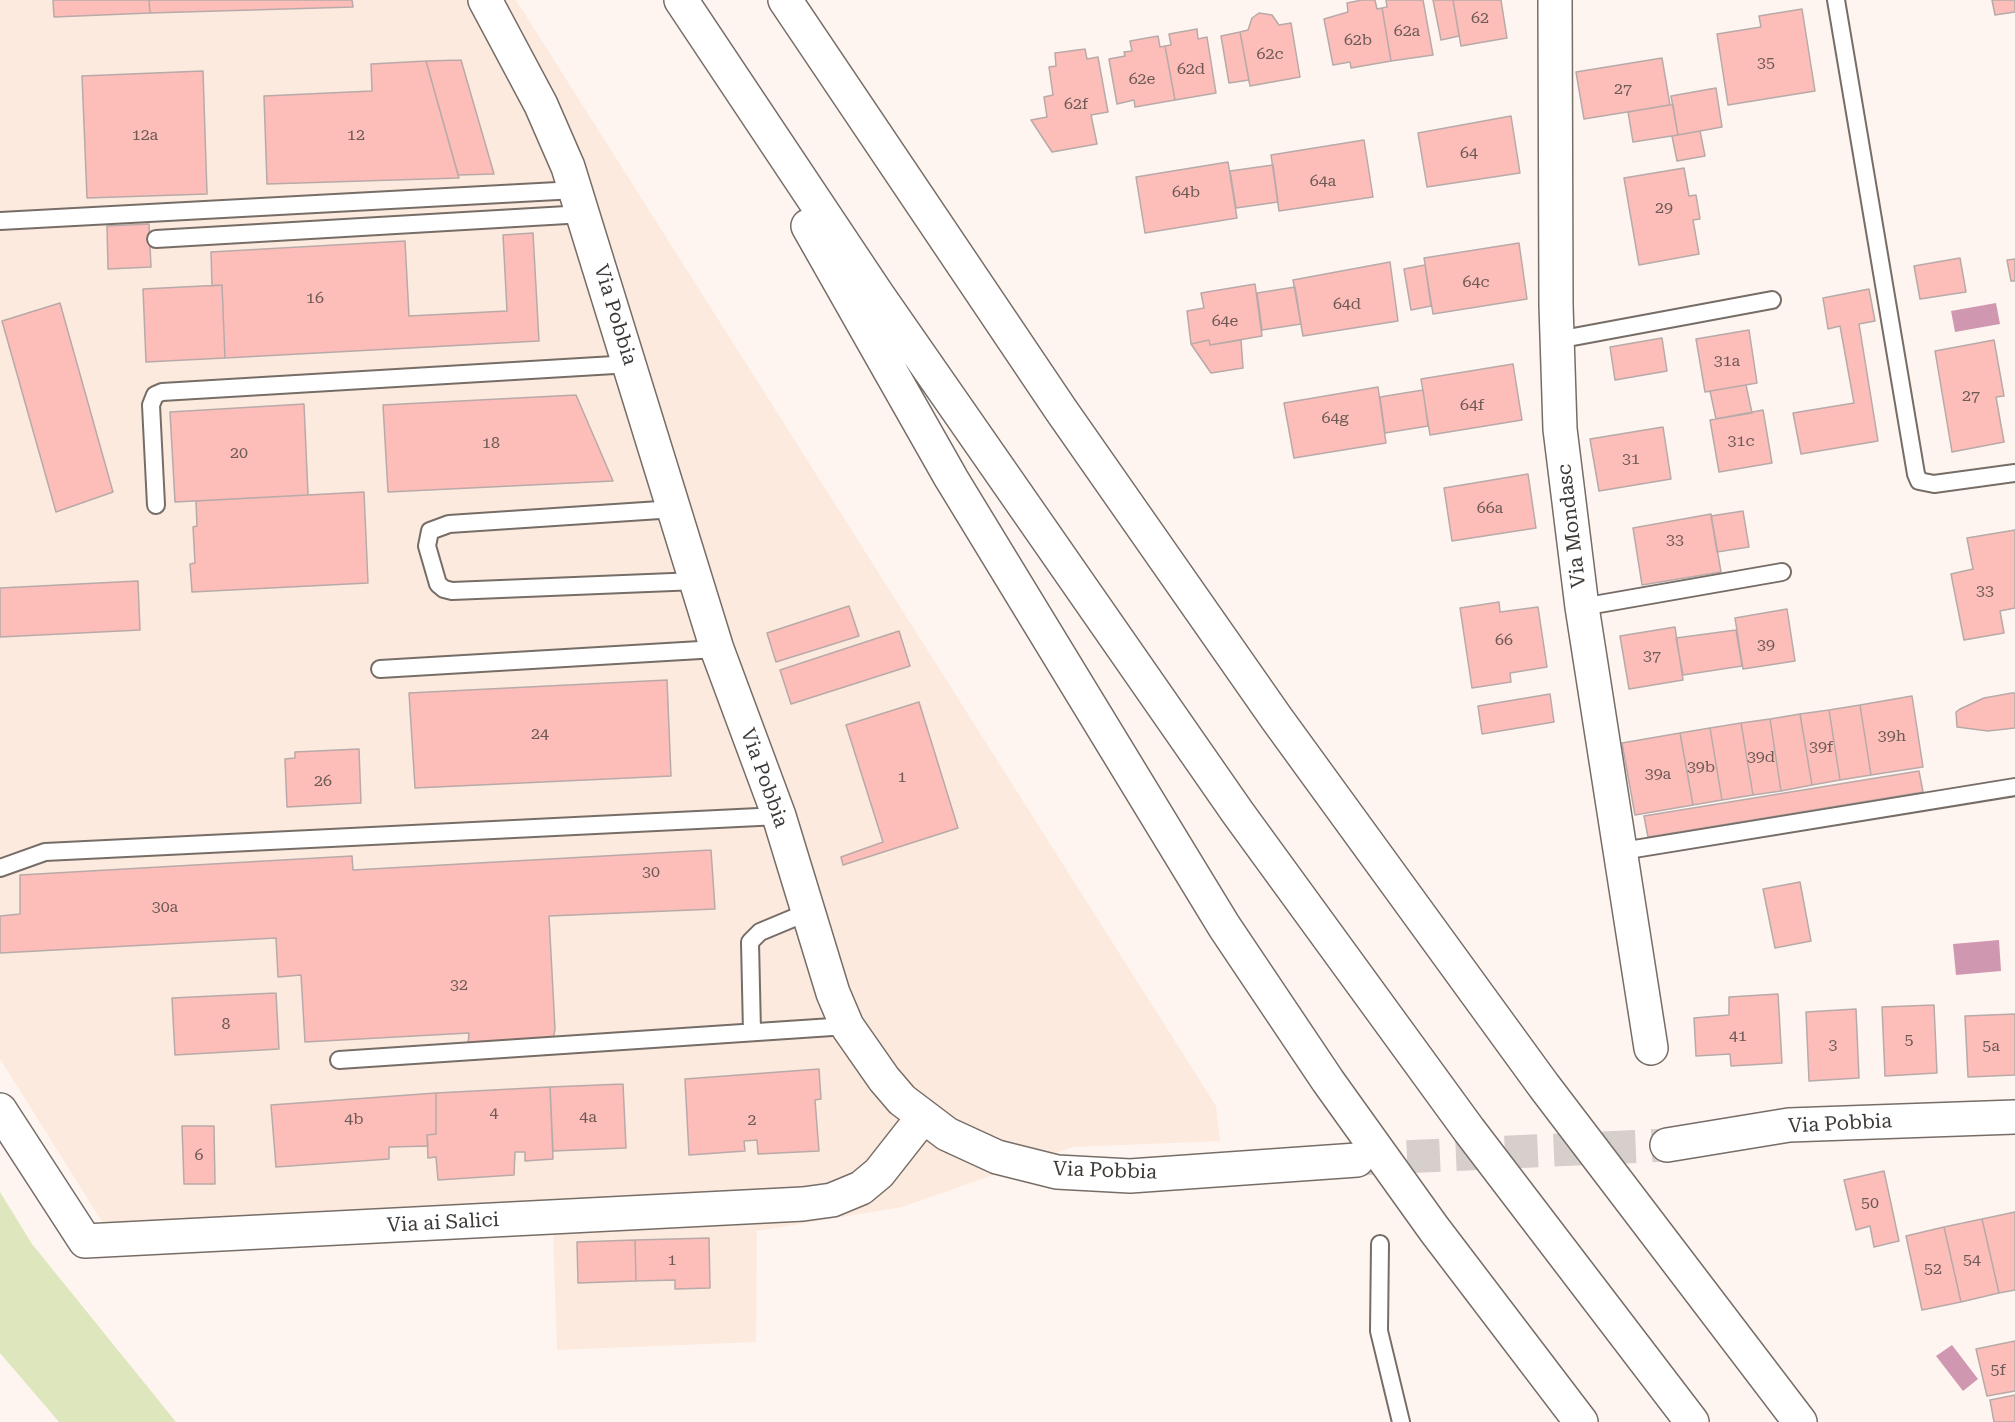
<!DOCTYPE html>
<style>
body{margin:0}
canvas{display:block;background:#fef5f0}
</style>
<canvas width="2015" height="1422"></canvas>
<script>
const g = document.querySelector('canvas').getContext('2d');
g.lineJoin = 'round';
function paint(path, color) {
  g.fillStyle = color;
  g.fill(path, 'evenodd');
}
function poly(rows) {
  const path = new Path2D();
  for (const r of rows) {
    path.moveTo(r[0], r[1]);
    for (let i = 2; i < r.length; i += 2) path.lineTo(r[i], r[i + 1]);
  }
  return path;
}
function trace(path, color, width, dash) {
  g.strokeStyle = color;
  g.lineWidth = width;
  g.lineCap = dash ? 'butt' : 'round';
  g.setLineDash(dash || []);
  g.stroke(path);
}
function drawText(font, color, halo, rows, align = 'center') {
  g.font = font + ' "Roboto Serif",serif';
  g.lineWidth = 5;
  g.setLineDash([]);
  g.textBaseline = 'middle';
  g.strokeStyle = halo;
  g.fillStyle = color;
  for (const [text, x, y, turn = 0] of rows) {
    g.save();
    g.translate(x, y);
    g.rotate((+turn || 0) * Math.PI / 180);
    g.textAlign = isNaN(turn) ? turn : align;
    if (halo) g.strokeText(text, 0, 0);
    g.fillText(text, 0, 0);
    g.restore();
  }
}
const built = poly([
 [0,0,516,0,1216,1106,1220,1141,1073,1147,902,1207,757,1231,756,1342,557,1350,553,1231,123,1255,0,1059]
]);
const green = poly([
 [0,1192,32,1244,176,1422,59,1422,0,1353]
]);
const water = poly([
 [1996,303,2000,324,1955,332,1951,311],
 [1999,940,2001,971,1956,975,1953,944],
 [1952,1345,1978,1379,1963,1391,1936,1356]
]);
const building = poly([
 [53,0,149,0,150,13,54,17,53,0],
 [149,0,352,0,353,7,150,13,149,0],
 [1362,0,1375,0,1377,9,1382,8,1391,61,1351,68,1350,62,1333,65,1324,19,1348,12,1347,3,1362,0],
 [1386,0,1423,0,1433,55,1391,61,1382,8,1387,7,1386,0],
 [1433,0,1453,0,1459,36,1441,40,1433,0],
 [1453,0,1501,0,1507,38,1461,46,1453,0],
 [1992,0,2015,0,2015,12,1995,15,1992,0],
 [1802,9,1815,91,1728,105,1717,34,1761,27,1759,16,1802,9],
 [1259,13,1272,15,1279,25,1291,23,1300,77,1250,86,1240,32,1248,30,1252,18,1259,13],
 [1197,29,1198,39,1207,37,1216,93,1175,100,1165,46,1171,45,1169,34,1197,29],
 [1240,32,1249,80,1229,83,1221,36,1240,32],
 [1158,36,1160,47,1165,46,1175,100,1135,107,1134,100,1117,104,1109,59,1125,56,1124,52,1132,51,1130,41,1158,36],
 [1085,49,1087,59,1098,57,1108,112,1091,115,1097,144,1052,152,1031,120,1047,117,1044,97,1053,95,1049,67,1056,66,1055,53,1085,49],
 [1662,58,1670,105,1584,119,1576,72,1662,58],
 [461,60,494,174,458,175,426,61,461,60],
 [426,61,459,178,267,184,264,96,372,91,371,64,426,61],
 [203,71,207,194,87,198,82,76,203,71],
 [1716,88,1722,127,1678,135,1671,96,1716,88],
 [1669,105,1673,105,1678,135,1633,142,1628,112,1669,105],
 [1511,116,1520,173,1427,187,1418,133,1511,116],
 [1700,131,1705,156,1677,161,1672,136,1700,131],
 [1364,140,1373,197,1279,211,1271,155,1364,140],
 [1228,162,1237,218,1145,233,1136,177,1228,162],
 [1273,165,1278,202,1236,208,1230,171,1273,165],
 [1684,168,1689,196,1696,195,1700,219,1693,220,1699,254,1639,265,1624,178,1684,168],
 [149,224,151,267,108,269,107,226,149,224],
 [533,233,539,341,225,358,222,285,212,286,211,252,405,241,409,316,507,311,503,235,533,233],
 [1519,243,1527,299,1433,314,1424,258,1519,243],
 [1960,258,1966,292,1920,299,1914,266,1960,258],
 [2015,259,2015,281,2011,281,2007,260,2015,259],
 [1390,262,1398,321,1303,336,1293,280,1390,262],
 [1425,265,1431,306,1411,310,1404,269,1425,265],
 [1255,284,1262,336,1210,345,1209,340,1191,344,1187,311,1204,308,1201,293,1255,284],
 [222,285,225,358,146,362,143,289,222,285],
 [1295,287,1301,324,1262,330,1257,293,1295,287],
 [1869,289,1875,321,1859,324,1878,441,1801,454,1793,413,1854,403,1840,326,1828,329,1823,298,1869,289],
 [60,303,113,492,56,512,2,321,60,303],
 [1749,330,1757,383,1705,392,1696,339,1749,330],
 [1662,338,1667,371,1615,380,1610,347,1662,338],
 [1209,340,1210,345,1241,340,1243,368,1211,373,1191,344,1209,340],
 [1994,340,2004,396,1996,397,2004,442,1952,452,1935,351,1994,340],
 [1513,364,1522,420,1430,435,1421,379,1513,364],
 [1746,385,1752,413,1716,419,1710,391,1746,385],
 [1378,387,1386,443,1294,458,1284,403,1378,387],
 [1423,390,1428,426,1385,433,1380,397,1423,390],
 [576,395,613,481,388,492,383,405,576,395],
 [304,404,308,495,175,502,170,412,304,404],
 [1763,410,1772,463,1719,472,1710,420,1763,410],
 [1663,427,1671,479,1599,491,1590,439,1663,427],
 [1528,474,1536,528,1452,541,1444,488,1528,474],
 [364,492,368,583,192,592,190,564,195,563,193,527,197,526,196,501,364,492],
 [1743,511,1749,547,1717,552,1711,516,1743,511],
 [1711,514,1721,572,1642,585,1633,528,1711,514],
 [2015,530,2015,608,2000,611,2004,633,1964,640,1951,574,1973,569,1967,538,2015,530],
 [138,581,140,630,0,637,0,588,138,581],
 [1499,602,1500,612,1538,607,1547,667,1510,673,1511,682,1472,688,1460,608,1499,602],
 [849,606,859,636,776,662,767,633,849,606],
 [1787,609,1795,661,1743,669,1735,618,1787,609],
 [1675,627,1683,680,1629,689,1620,636,1675,627],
 [1736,630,1742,666,1683,675,1676,638,1736,630],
 [899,631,910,666,791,704,780,670,899,631],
 [667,680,671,776,415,788,409,693,667,680],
 [2012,693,2015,693,2015,728,1988,731,1957,727,1956,712,1960,709,1984,698,2012,693],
 [1550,694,1554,722,1482,734,1478,706,1550,694],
 [1912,696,1923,767,1871,775,1860,705,1912,696],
 [919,702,958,828,843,865,841,857,883,842,846,725,919,702],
 [1860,705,1871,775,1840,780,1829,710,1860,705],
 [1829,710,1840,780,1812,785,1800,714,1829,710],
 [1800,714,1812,785,1781,791,1770,719,1800,714],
 [1770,719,1781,791,1753,795,1741,723,1770,719],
 [1741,723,1753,795,1722,800,1710,728,1741,723],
 [1710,728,1722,800,1693,805,1680,733,1710,728],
 [1680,733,1693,805,1635,815,1622,743,1680,733],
 [359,749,361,803,287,807,285,759,295,758,295,752,359,749],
 [1919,771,1923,792,1648,837,1644,816,1919,771],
 [711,850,715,909,549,916,555,1029,553,1041,468,1045,469,1033,305,1042,301,975,278,977,276,938,0,953,0,916,20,914,20,875,352,856,353,870,711,850],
 [1800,882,1811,941,1775,948,1763,889,1800,882],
 [276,993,279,1049,175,1055,172,998,276,993],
 [1778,994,1782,1063,1731,1066,1730,1054,1696,1056,1694,1018,1729,1015,1729,997,1778,994],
 [1934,1005,1937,1073,1885,1076,1882,1007,1934,1005],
 [1856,1009,1859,1078,1809,1081,1806,1012,1856,1009],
 [2015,1014,2015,1075,1968,1077,1965,1016,2015,1014],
 [819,1069,821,1099,815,1100,819,1151,758,1154,757,1140,744,1141,745,1151,689,1155,685,1079,819,1069],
 [623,1084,626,1148,553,1151,550,1087,623,1084],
 [550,1087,553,1159,525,1161,525,1152,515,1152,514,1175,438,1180,436,1157,428,1158,427,1135,436,1134,436,1093,550,1087],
 [436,1093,436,1134,427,1135,428,1146,389,1147,389,1159,276,1167,271,1105,436,1093],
 [182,1126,214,1126,215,1184,184,1184,182,1126],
 [1884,1171,1899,1241,1874,1247,1870,1226,1856,1230,1844,1180,1884,1171],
 [2015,1212,2015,1290,1999,1293,1982,1219,2015,1212],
 [1982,1219,1999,1293,1961,1302,1944,1227,1982,1219],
 [1944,1227,1961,1302,1922,1310,1906,1236,1944,1227],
 [709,1238,710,1288,675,1289,675,1280,636,1281,635,1240,709,1238],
 [635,1240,636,1281,578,1283,577,1242,635,1240],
 [2015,1341,2015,1391,1987,1396,1976,1349,2015,1341],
 [2015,1395,2015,1422,1994,1422,1990,1400,2015,1395]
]);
const minorTunnel = poly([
 [1358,1159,1667,1145]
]);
const service = poly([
 [1836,0,1916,474,1919,481,1934,484,2015,473],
 [0,221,576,190],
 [156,239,584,214],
 [1557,340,1772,300],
 [156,505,151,405,155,395,162,392,631,364],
 [675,509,449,524,430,531,427,546,438,584,444,589,452,591,697,581],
 [1582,607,1782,572],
 [380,669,717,649],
 [1622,851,2015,787],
 [0,868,45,852,779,816],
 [752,1032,750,942,760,932,808,912],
 [339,1060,847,1026],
 [1380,1244,1379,1331,1401,1422]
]);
const minor = poly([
 [485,0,541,105,568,167,717,649,779,816,833,993,847,1026,884,1079,902,1100,947,1134,997,1157,1057,1172,1130,1176,1357,1160],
 [1555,0,1556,305,1560,429,1582,607,1651,1048],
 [0,1110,85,1241,803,1204,832,1200,861,1188,879,1173,923,1117],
 [1667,1145,1789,1125,2015,1117]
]);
const motorway = poly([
 [681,0,877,294,1238,813,1469,1130,1692,1422],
 [785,0,1061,410,1277,719,1544,1086,1800,1422],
 [808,226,951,478,1224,926,1328,1081,1434,1229,1581,1422]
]);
const numberNames = [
 ["62",1480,18],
 ["62a",1407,31],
 ["62b",1358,40],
 ["62c",1270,54],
 ["35",1766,63],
 ["62d",1191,69],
 ["62e",1142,79],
 ["27",1623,89],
 ["62f",1076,104],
 ["12a",145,135],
 ["12",356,135],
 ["64",1469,153],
 ["64a",1323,181],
 ["64b",1186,192],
 ["29",1664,208],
 ["64c",1476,282],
 ["16",315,298],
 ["64d",1347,304],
 ["64e",1225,321],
 ["31a",1727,361],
 ["27",1971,396],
 ["64f",1472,405],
 ["64g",1335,418],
 ["31c",1741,441],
 ["18",491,443],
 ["20",239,453],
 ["31",1631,459],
 ["66a",1490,508],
 ["33",1675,540],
 ["33",1985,591],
 ["66",1504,640],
 ["39",1766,645],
 ["37",1652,656],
 ["24",540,734],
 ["39h",1892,736],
 ["39f",1821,747],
 ["39d",1761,757],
 ["39b",1701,767],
 ["39a",1658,774],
 ["1",902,777],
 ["26",323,781],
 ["30",651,872],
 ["30a",165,907],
 ["32",459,985],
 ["8",226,1024],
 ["41",1738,1036],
 ["5",1909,1040],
 ["3",1833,1045],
 ["5a",1991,1046],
 ["4",494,1113],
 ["4a",588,1117],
 ["4b",354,1119],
 ["2",752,1120],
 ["6",199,1155],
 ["50",1870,1203],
 ["1",672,1260],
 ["54",1972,1260],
 ["52",1933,1269],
 ["5f",1998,1370]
];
const streetNames = [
 ["Via Pobbia",615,315,73],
 ["Via Mondasc",1572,526,-97],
 ["Via Pobbia",764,778,70],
 ["Via Pobbia",1840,1124,-3],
 ["Via Pobbia",1105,1171,2],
 ["Via ai Salici",443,1223,-3]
];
paint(built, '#fceade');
paint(green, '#dde6bd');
paint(water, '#d098b0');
paint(building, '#fdbdb9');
trace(building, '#b7aaa9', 1.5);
trace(minorTunnel, '#d7cfcb', 33, [33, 16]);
trace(service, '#776d67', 20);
trace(minor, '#776d67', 36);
trace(motorway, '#776d67', 36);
trace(service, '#fff', 16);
trace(minor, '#fff', 33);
trace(motorway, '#fff', 33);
drawText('16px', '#6d5a57', null, numberNames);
drawText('20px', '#3d3936', '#fff', streetNames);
</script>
